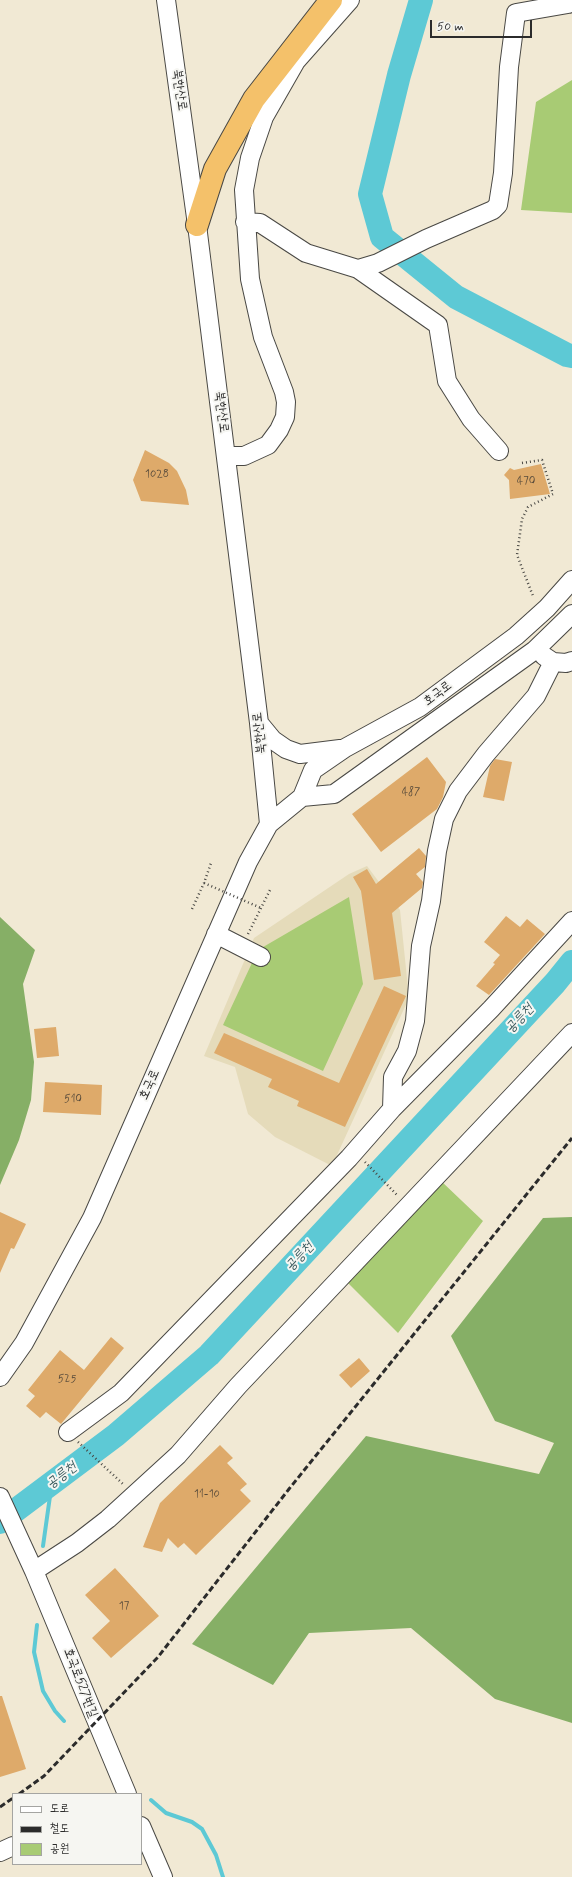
<!DOCTYPE html>
<meta charset="utf-8">
<style>
body{margin:0}
#map{position:relative;width:572px;height:1877px;overflow:hidden;background:#f1e9d4;font-family:Mynerve,"Poor Story",sans-serif}
canvas{display:block}
.legend{position:absolute;left:12px;top:1793px;width:130px;height:72px;box-sizing:border-box;background:#f6f6f2;border:1px solid #a5a5a2;margin:0;padding:5px 7px;list-style:none;font-size:12px;color:#2b2b2b}
.legend li{display:flex;align-items:center;gap:8px;height:20px}
.legend b{width:20px;border:1px solid #a5a5a2}
.scale{position:absolute;left:430px;top:20px;width:102px;height:18px;box-sizing:border-box;border:2px solid #2b2b2b;border-top:0;padding-left:5px;font-size:12px;line-height:14px;white-space:nowrap;color:#2b2b2b;-webkit-text-stroke:3px #f6f6f2;paint-order:stroke}
</style>
<div id="map">
<canvas width="572" height="1877"></canvas>
<ul class="legend">
<li><b style="height:5px;background:#fff"></b>도로</li>
<li><b style="height:5px;background:#2b2b2b"></b>철도</li>
<li><b style="height:11px;background:#a8cb74"></b>공원</li>
</ul>
<div class="scale">50 m</div>
</div>
<script>
const g = document.querySelector('canvas').getContext('2d');
g.lineJoin = 'round';
function paint(path, color) {
  g.fillStyle = color;
  g.fill(path, 'evenodd');
}
function poly(rows) {
  const path = new Path2D();
  for (const r of rows) {
    path.moveTo(r[0], r[1]);
    for (let i = 2; i < r.length; i += 2) path.lineTo(r[i], r[i + 1]);
  }
  return path;
}
function trace(path, color, width, dash) {
  g.strokeStyle = color;
  g.lineWidth = width;
  g.lineCap = dash ? 'butt' : 'round';
  g.setLineDash(dash || []);
  g.stroke(path);
}
function drawText(font, color, halo, rows, align = 'center') {
  g.font = font + ' Mynerve,"Poor Story",sans-serif';
  g.lineWidth = 4;
  g.setLineDash([]);
  g.textBaseline = 'middle';
  g.strokeStyle = halo;
  g.fillStyle = color;
  for (const [text, x, y, turn = 0] of rows) {
    g.save();
    g.translate(x, y);
    g.rotate((+turn || 0) * Math.PI / 180);
    g.textAlign = isNaN(turn) ? turn : align;
    if (halo) g.strokeText(text, 0, 0);
    g.fillText(text, 0, 0);
    g.restore();
  }
}
const built = poly([
 [367,866,400,910,409,998,332,1166,275,1137,248,1114,235,1067,204,1056,254,938,349,874]
]);
const green = poly([
 [572,80,572,213,521,210,536,102],
 [349,897,363,984,323,1071,223,1025,258,950],
 [440,1180,483,1221,398,1333,345,1280]
]);
const forest = poly([
 [0,917,35,950,23,984,34,1062,31,1100,19,1140,0,1185],
 [572,1217,572,1723,495,1699,411,1628,309,1633,273,1685,192,1644,366,1436,539,1474,554,1443,495,1421,451,1336,543,1218]
]);
const stream = poly([
 [43,1546,52,1482],
 [37,1625,34,1652,43,1691,55,1711,64,1721],
 [151,1800,166,1813,192,1822,202,1829,216,1855,223,1877]
]);
const river = poly([
 [421,0,399,75,370,194,382,237,456,297,567,355,572,356],
 [0,1522,116,1435,209,1355,555,983,572,962]
]);
const building = poly([
 [145,450,169,463,177,471,186,490,189,505,141,501,133,480],
 [541,464,550,494,510,499,509,480,504,475,510,468,514,470],
 [427,757,446,782,443,797,437,809,381,852,352,814],
 [495,759,512,762,504,801,483,797,490,766],
 [419,848,426,856,425,867,416,874,423,882,422,888,392,913,401,976,374,980,361,891,353,877,367,869,376,884],
 [506,916,520,927,527,919,545,934,489,995,476,986,495,964,493,963,500,955,484,942],
 [384,986,406,996,345,1127,297,1106,299,1101,268,1087,272,1079,214,1053,224,1033,339,1083],
 [56,1027,59,1056,37,1058,34,1029],
 [45,1082,102,1085,101,1115,43,1112],
 [0,1212,26,1224,14,1249,11,1248,0,1273],
 [111,1337,124,1348,61,1424,46,1412,40,1418,26,1406,35,1396,28,1390,60,1350,84,1370],
 [359,1358,370,1371,351,1388,339,1375],
 [220,1445,233,1458,227,1463,247,1484,240,1490,251,1501,196,1555,184,1543,178,1548,168,1538,162,1552,143,1547,160,1503],
 [115,1568,159,1616,111,1658,92,1638,110,1621,85,1595],
 [0,1696,2,1696,26,1769,0,1777]
]);
const path = poly([
 [522,463,542,460,553,494,528,507,522,519,517,555,533,596],
 [192,909,204,883,211,863],
 [248,934,271,888],
 [365,1162,398,1196],
 [78,1442,124,1485]
]);
const minor = poly([
 [166,0,197,225,259,723,269,824],
 [245,222,260,223,306,253,358,269,378,263,426,239,493,210,498,205,503,173,509,67,516,13,568,4,566,0],
 [358,269,438,325,447,381,471,419,499,451],
 [226,456,244,456,268,445,279,430,285,417,286,402,284,392,263,337,250,279,244,190,250,158,264,117,296,61,350,0],
 [544,656,553,662,566,663,572,661],
 [259,723,273,740,286,749,300,754,340,749],
 [302,797,334,794,535,650,572,614],
 [216,934,261,957],
 [392,1109,393,1077,407,1051,415,1021,421,946,431,901,437,851,444,819,458,791,486,754,536,696,553,662],
 [0,1377,24,1343,92,1218,248,862,269,824,302,797,313,770,345,748,420,707,516,636,547,608,572,580],
 [68,1432,121,1393,349,1158,392,1109,491,1009,572,921],
 [0,1497,34,1571,127,1794],
 [34,1571,77,1543,108,1519,178,1455,238,1386,572,1033],
 [141,1826,163,1877],
 [0,1852,13,1846]
]);
const highway = poly([
 [197,225,215,169,254,99,331,0]
]);
const rail = poly([
 [19,1794,44,1776,158,1657,289,1489,572,1138],
 [0,1807,13,1798]
]);
const pathBridge = poly([
 [204,883,261,908]
]);
const numberNames = [
 ["1028",157,475],
 ["470",526,482],
 ["487",411,793],
 ["510",73,1100],
 ["525",67,1380],
 ["11-10",207,1495],
 ["17",124,1607]
];
const streetNames = [
 ["북한산로",179,90,82],
 ["북한산로",221,412,83],
 ["호국로",438,694,-37],
 ["북한산로",260,733,-96],
 ["호국로",150,1085,-66],
 ["호국로527번길",80,1683,69]
];
const waterNames = [
 ["공릉천",520,1019,-47],
 ["공릉천",300,1257,-47],
 ["공릉천",62,1476,-37]
];
paint(built, '#e5dbba');
paint(green, '#a8cb74');
paint(forest, '#86af66');
trace(stream, '#5dc9d5', 4);
trace(river, '#5dc9d5', 24);
paint(building, '#deaa6a');
trace(minor, '#494844', 20);
trace(highway, '#494844', 24);
trace(path, '#494844', 2.5, [1, 3]);
trace(minor, '#fff', 18);
trace(highway, '#f4c16a', 22);
trace(rail, '#2b2b2b', 3, [6, 3]);
trace(pathBridge, '#494844', 2.5, [1, 3]);
drawText('11px', '#584b3b', null, numberNames);
drawText('13px', '#2b2b2b', '#f6f6f2', streetNames);
drawText('italic 14px', '#3a5a5e', '#f6f6f2', waterNames);
</script>
